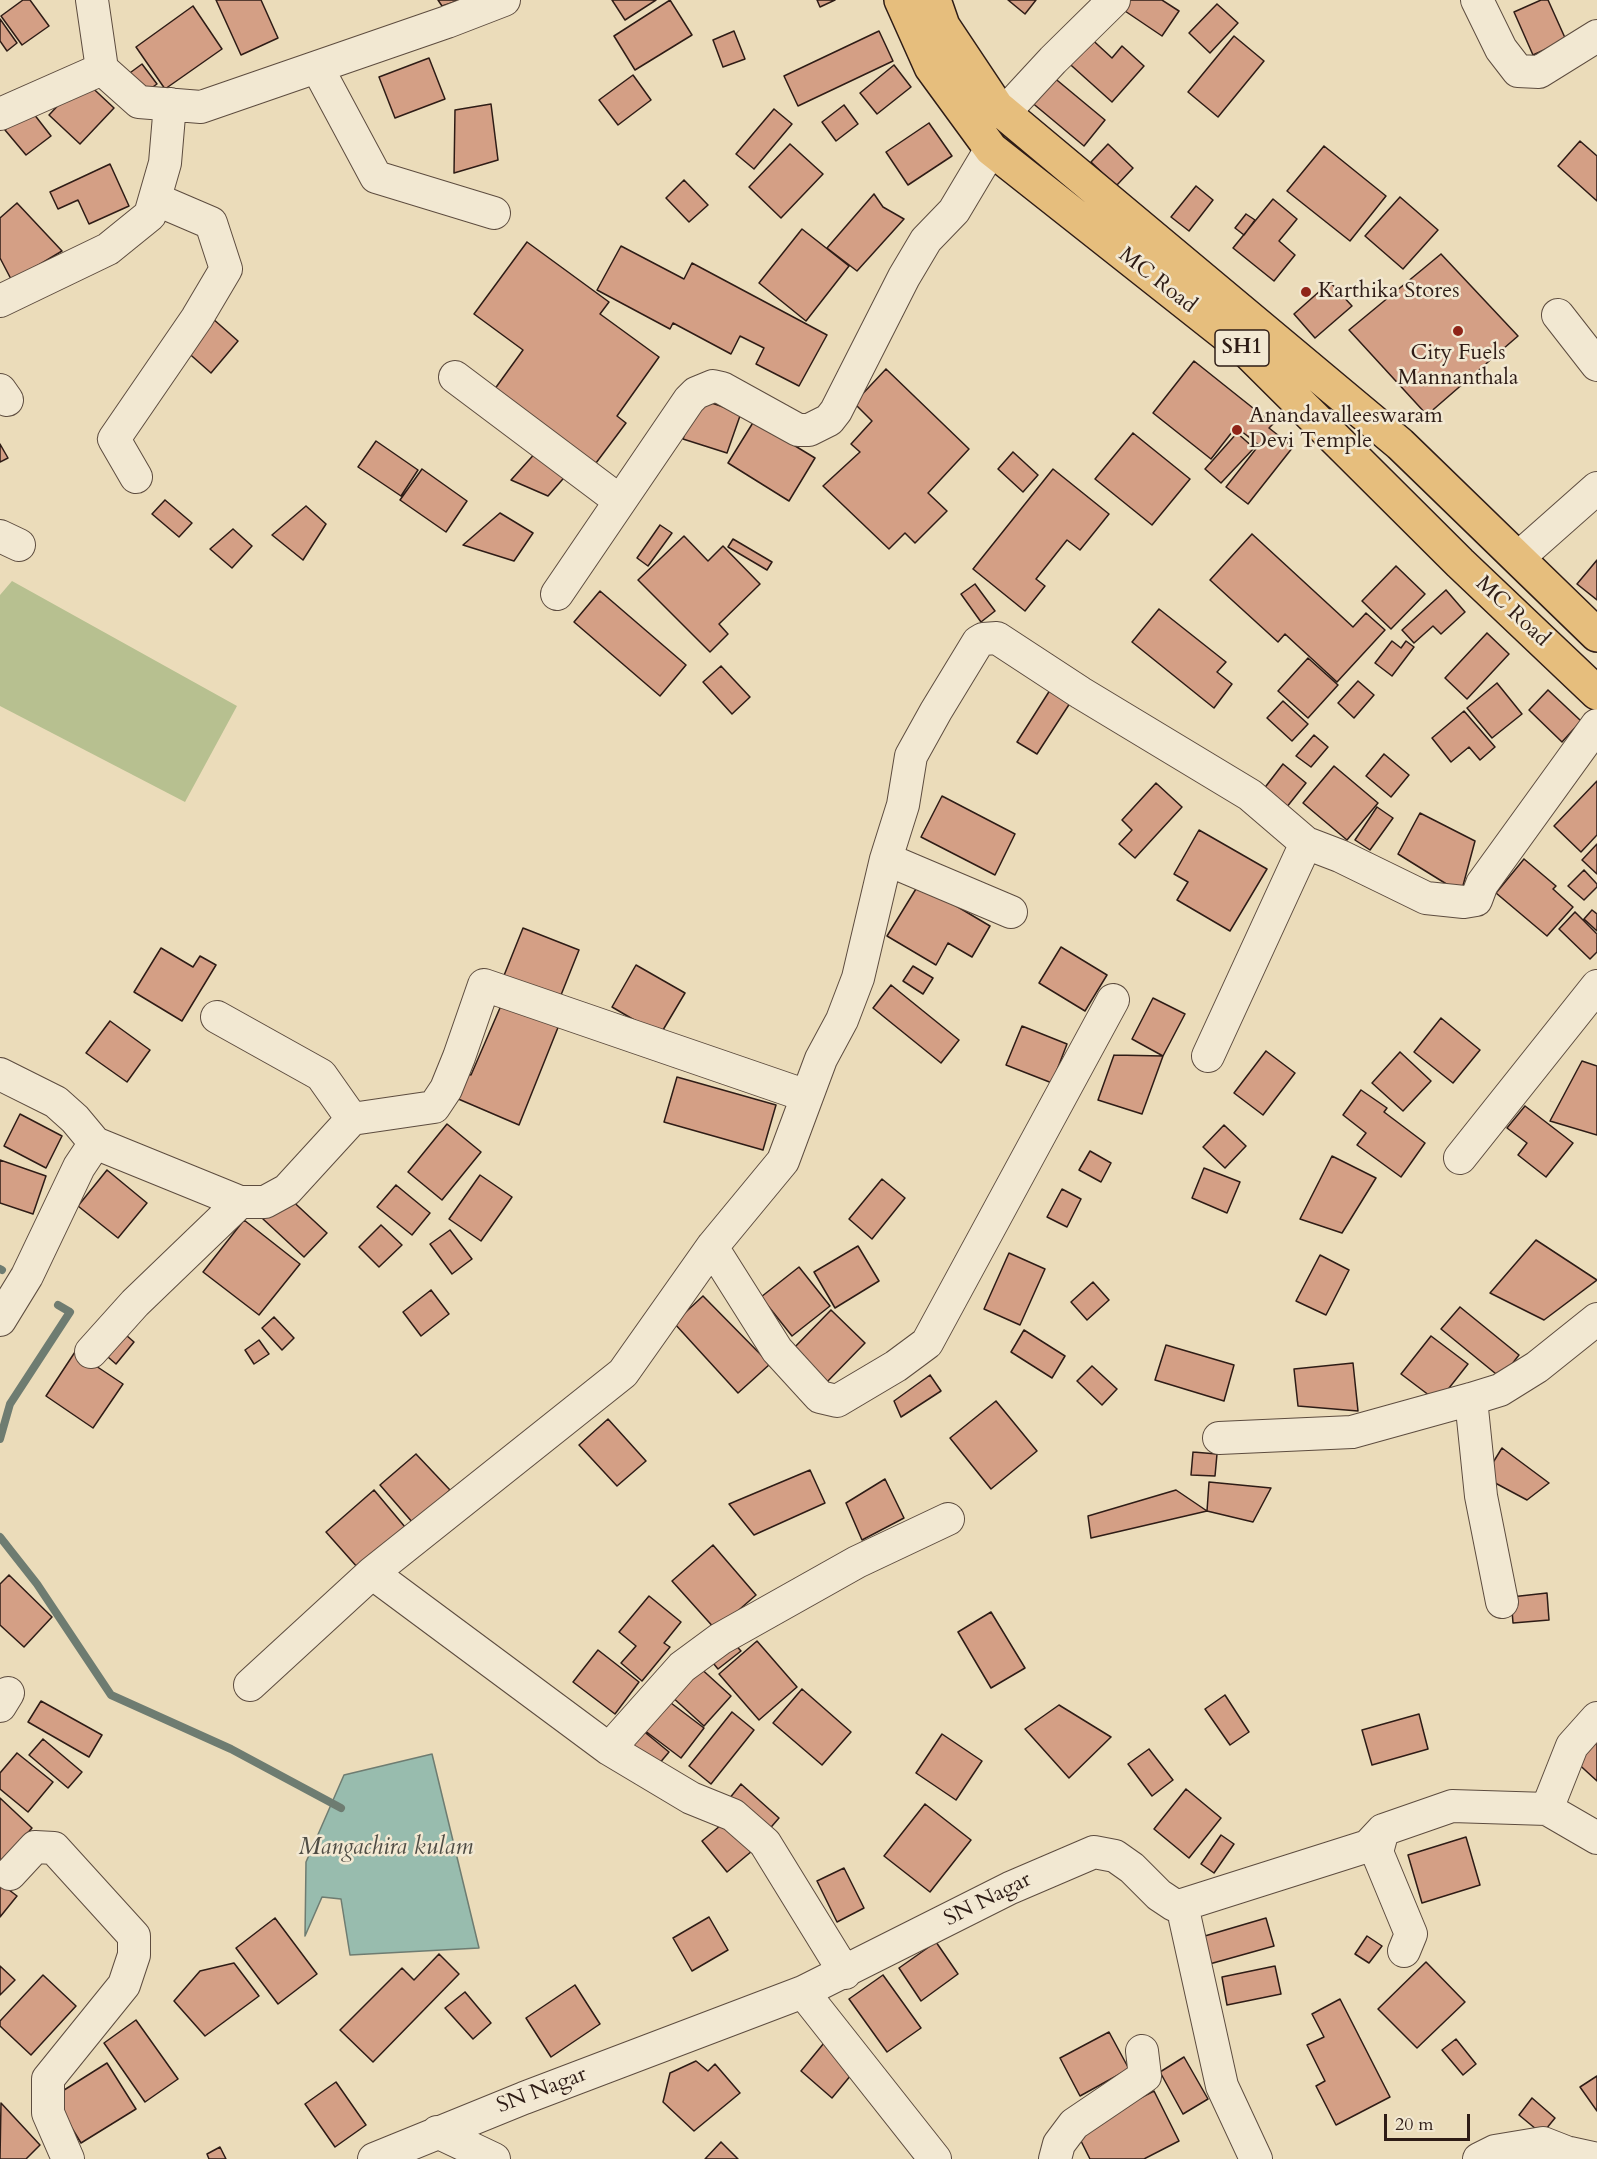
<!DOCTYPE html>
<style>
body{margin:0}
#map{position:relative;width:1597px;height:2159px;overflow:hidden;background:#ebdcba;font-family:Cardo,serif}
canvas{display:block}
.scale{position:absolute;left:1384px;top:2114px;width:86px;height:27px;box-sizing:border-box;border:3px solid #2e1c16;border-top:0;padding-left:8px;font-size:18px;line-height:21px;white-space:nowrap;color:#2e1c16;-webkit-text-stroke:4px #f2e8d2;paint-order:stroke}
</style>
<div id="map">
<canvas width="1597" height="2159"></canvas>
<div class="scale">20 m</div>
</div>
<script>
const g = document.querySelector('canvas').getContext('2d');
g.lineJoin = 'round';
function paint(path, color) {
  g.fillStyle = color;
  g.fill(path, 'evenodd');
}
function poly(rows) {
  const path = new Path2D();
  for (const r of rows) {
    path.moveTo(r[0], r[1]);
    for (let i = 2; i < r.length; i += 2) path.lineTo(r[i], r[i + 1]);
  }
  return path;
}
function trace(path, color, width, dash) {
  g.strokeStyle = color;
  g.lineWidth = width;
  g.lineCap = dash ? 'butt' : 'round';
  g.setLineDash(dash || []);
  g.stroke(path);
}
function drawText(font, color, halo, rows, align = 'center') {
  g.font = font + ' Cardo,serif';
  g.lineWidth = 5;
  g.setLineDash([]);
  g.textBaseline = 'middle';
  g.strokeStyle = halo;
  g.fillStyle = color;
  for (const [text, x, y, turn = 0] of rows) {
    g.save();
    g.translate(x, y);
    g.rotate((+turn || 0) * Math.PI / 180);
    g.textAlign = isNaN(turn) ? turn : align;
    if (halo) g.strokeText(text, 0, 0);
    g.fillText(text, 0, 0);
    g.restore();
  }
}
const green = poly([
 [12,581,237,706,185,802,0,706,0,595]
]);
const water = poly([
 [432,1754,479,1948,350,1955,341,1899,322,1897,305,1936,306,1862,344,1775,432,1754]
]);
const stream = poly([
 [0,1269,2,1270],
 [0,1439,10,1404,70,1312,58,1305],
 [0,1537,37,1584,111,1695,231,1749,341,1808]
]);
const building = poly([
 [23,0,30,0,49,26,22,45,1,16,23,0],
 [216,0,261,0,278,38,241,55,216,0],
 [438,0,460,0,442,6,438,0],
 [612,0,656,0,625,20,612,0],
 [670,0,692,35,635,70,614,36,670,0],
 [817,0,835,0,820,7,817,0],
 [1008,0,1036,0,1025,14,1008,0],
 [1128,0,1162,0,1179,11,1162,36,1122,9,1128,0],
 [1541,0,1548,0,1566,40,1533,55,1514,12,1541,0],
 [1217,4,1238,23,1210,53,1189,33,1217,4],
 [193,6,222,49,165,89,136,47,193,6],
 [0,19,17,43,7,51,0,41,0,19],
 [734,31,745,59,723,67,713,40,734,31],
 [879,31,893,61,798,106,784,76,879,31],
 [1085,33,1112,58,1122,46,1144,66,1112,102,1063,58,1085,33],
 [1234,36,1264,61,1218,117,1188,92,1234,36],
 [429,58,445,99,395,118,379,77,429,58],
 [142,64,157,84,137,98,123,78,142,64],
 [894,65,911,87,877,114,860,93,894,65],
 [633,75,651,100,618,125,599,100,633,75],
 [1052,76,1105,120,1084,146,1030,101,1052,76],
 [83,79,114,108,80,144,49,115,83,79],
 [491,104,498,160,454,173,455,110,491,104],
 [844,105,858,124,836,141,822,122,844,105],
 [30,109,51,136,26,155,5,130,30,109],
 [774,109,792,124,754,169,736,154,774,109],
 [929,123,952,156,908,185,886,152,929,123],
 [1580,141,1597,156,1597,201,1558,166,1580,141],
 [790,144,823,174,781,218,749,187,790,144],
 [1108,144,1133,168,1116,186,1091,162,1108,144],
 [1324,146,1386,196,1350,241,1287,191,1324,146],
 [110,164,129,206,89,224,78,200,58,209,50,192,110,164],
 [684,180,708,205,689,222,666,198,684,180],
 [1196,186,1213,200,1189,231,1171,217,1196,186],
 [874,194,883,207,904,219,857,271,827,248,874,194],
 [1400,197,1438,230,1403,269,1365,236,1400,197],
 [1273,199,1297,219,1279,241,1295,255,1274,281,1233,248,1273,199],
 [17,203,62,251,12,281,0,258,0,218,17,203],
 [1246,214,1255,220,1244,235,1235,228,1246,214],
 [802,229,849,266,806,321,759,283,802,229],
 [527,242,609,302,600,314,659,357,617,416,626,423,590,471,489,397,523,350,474,314,527,242],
 [621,246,684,279,692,263,827,335,799,386,756,364,764,348,740,336,731,354,673,323,670,329,597,290,621,246],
 [1441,254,1518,336,1427,415,1349,330,1441,254],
 [1330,282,1352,306,1315,338,1294,314,1330,282],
 [212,318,238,341,211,373,184,349,212,318],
 [1194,361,1273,424,1269,428,1293,447,1248,504,1226,487,1259,445,1236,427,1211,459,1153,413,1194,361],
 [886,369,969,449,928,493,947,511,915,543,905,533,889,549,823,486,860,452,851,444,872,421,854,403,886,369],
 [697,398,741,413,727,453,683,439,697,398],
 [754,421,815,458,789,501,728,463,754,421],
 [1133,433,1190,479,1152,525,1095,479,1133,433],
 [1237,433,1254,448,1221,483,1205,469,1237,433],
 [376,441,418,470,401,496,358,467,376,441],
 [0,444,8,458,0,462,0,444],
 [538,450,569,472,548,496,511,480,538,450],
 [1013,452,1038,475,1023,492,998,469,1013,452],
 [422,469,467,501,446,532,400,500,422,469],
 [1053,469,1109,514,1080,550,1067,540,1036,579,1045,586,1025,611,973,569,1053,469],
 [165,500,192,523,179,537,152,514,165,500],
 [306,506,326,524,303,560,272,535,306,506],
 [500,513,533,533,514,561,463,545,500,513],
 [660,525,672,533,648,566,637,558,660,525],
 [233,529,252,546,232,568,210,549,233,529],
 [1252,534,1353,627,1366,613,1385,630,1337,682,1285,634,1278,642,1210,580,1252,534],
 [684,536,708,561,723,546,760,584,719,624,728,634,710,652,638,580,684,536],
 [733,539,772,562,767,570,728,547,733,539],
 [1597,560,1597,600,1577,584,1597,560],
 [1396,566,1425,594,1391,629,1362,601,1396,566],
 [975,584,995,611,981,622,961,594,975,584],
 [1446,590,1465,612,1441,634,1433,626,1414,643,1402,630,1446,590],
 [600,591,686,665,660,696,574,622,600,591],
 [1159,609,1226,662,1217,672,1232,684,1214,708,1132,642,1159,609],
 [1487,633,1509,654,1467,699,1445,678,1487,633],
 [1392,641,1401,648,1406,641,1414,647,1392,676,1375,663,1392,641],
 [1308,658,1338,685,1308,718,1278,691,1308,658],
 [721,666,750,697,732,714,703,682,721,666],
 [1358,681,1374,695,1354,718,1338,703,1358,681],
 [1497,683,1522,714,1492,738,1467,708,1497,683],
 [1052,687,1072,700,1037,754,1017,742,1052,687],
 [1548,690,1581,721,1562,742,1529,710,1548,690],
 [1283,701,1308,724,1292,741,1267,718,1283,701],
 [1464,711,1495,747,1480,760,1469,747,1451,762,1432,738,1464,711],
 [1314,735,1328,747,1311,767,1296,756,1314,735],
 [1384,754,1409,775,1391,797,1366,776,1384,754],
 [1283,764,1306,783,1286,808,1263,790,1283,764],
 [1334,766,1378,803,1347,840,1303,803,1334,766],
 [1597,781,1597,835,1581,852,1554,826,1597,781],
 [1156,783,1182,807,1135,858,1119,844,1132,830,1122,820,1156,783],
 [942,796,1015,834,995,875,921,837,942,796],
 [1377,807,1393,818,1370,850,1355,840,1377,807],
 [1420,813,1475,841,1461,893,1398,854,1420,813],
 [1199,830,1267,869,1230,931,1177,900,1188,882,1174,874,1199,830],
 [1597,844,1597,874,1582,860,1597,844],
 [1524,859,1556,886,1553,889,1573,907,1547,936,1496,893,1524,859],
 [1584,870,1597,884,1597,887,1584,900,1568,886,1584,870],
 [919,884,990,926,972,957,948,943,936,965,887,936,919,884],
 [1592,910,1597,914,1597,931,1584,919,1592,910],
 [1575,912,1597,934,1597,952,1590,959,1559,929,1575,912],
 [523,928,579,950,559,1000,503,978,523,928],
 [1061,947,1107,975,1085,1011,1039,983,1061,947],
 [161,948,193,967,200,956,216,965,182,1021,134,992,161,948],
 [636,965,685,993,660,1035,612,1007,636,965],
 [913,966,933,978,923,994,903,981,913,966],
 [891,985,959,1040,941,1063,873,1008,891,985],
 [1153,998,1185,1014,1163,1056,1132,1039,1153,998],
 [503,1001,559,1025,519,1125,456,1098,467,1073,471,1075,503,1001],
 [1441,1018,1480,1050,1453,1083,1414,1052,1441,1018],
 [110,1021,150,1050,127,1082,86,1053,110,1021],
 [1022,1026,1067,1044,1052,1083,1006,1065,1022,1026],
 [1266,1051,1295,1073,1263,1115,1234,1093,1266,1051],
 [1400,1052,1431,1081,1403,1111,1372,1083,1400,1052],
 [1114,1055,1163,1056,1142,1114,1098,1100,1114,1055],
 [1582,1061,1597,1066,1597,1135,1550,1121,1582,1061],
 [677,1077,776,1105,763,1150,664,1122,677,1077],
 [1361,1090,1387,1108,1384,1112,1425,1143,1401,1177,1357,1145,1366,1133,1343,1115,1361,1090],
 [1525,1106,1573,1143,1546,1177,1518,1155,1527,1143,1507,1128,1525,1106],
 [20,1114,62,1136,46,1168,4,1146,20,1114],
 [447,1124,481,1152,442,1200,408,1172,447,1124],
 [1224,1125,1246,1146,1225,1168,1203,1147,1224,1125],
 [1090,1151,1111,1163,1101,1182,1079,1170,1090,1151],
 [1332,1156,1376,1178,1342,1233,1300,1219,1332,1156],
 [0,1160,46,1176,33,1214,0,1203,0,1160],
 [1204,1168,1240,1182,1227,1213,1192,1198,1204,1168],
 [107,1170,147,1203,118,1238,78,1206,107,1170],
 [480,1175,512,1197,481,1241,449,1219,480,1175],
 [882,1179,905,1198,872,1239,849,1219,882,1179],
 [396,1185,430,1213,412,1235,377,1207,396,1185],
 [1062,1189,1081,1199,1067,1227,1047,1217,1062,1189],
 [286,1195,327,1233,304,1257,263,1219,286,1195],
 [244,1220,300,1264,259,1315,203,1272,244,1220],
 [381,1225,402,1245,379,1267,359,1247,381,1225],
 [450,1230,472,1259,452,1274,430,1244,450,1230],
 [1536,1240,1597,1280,1544,1320,1490,1293,1536,1240],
 [858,1246,879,1281,835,1308,814,1272,858,1246],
 [1009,1253,1045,1269,1020,1325,984,1309,1009,1253],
 [1320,1255,1349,1270,1326,1315,1296,1301,1320,1255],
 [799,1267,830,1306,792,1336,761,1297,799,1267],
 [1093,1282,1109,1300,1087,1320,1071,1302,1093,1282],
 [431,1290,449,1314,421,1336,403,1312,431,1290],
 [703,1296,770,1364,738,1393,674,1323,703,1296],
 [1460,1307,1519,1355,1501,1378,1441,1329,1460,1307],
 [831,1310,865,1343,824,1385,790,1352,831,1310],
 [274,1317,294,1338,282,1350,262,1328,274,1317],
 [119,1329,134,1342,116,1364,101,1351,119,1329],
 [1024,1330,1065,1356,1052,1378,1011,1352,1024,1330],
 [1431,1336,1468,1364,1438,1402,1401,1374,1431,1336],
 [259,1340,269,1354,254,1364,245,1350,259,1340],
 [1166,1345,1234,1365,1224,1401,1155,1380,1166,1345],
 [75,1352,123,1384,93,1428,46,1396,75,1352],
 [1353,1363,1358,1411,1298,1406,1294,1369,1353,1363],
 [1092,1366,1117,1389,1102,1405,1077,1381,1092,1366],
 [930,1375,941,1391,901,1417,894,1401,930,1375],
 [996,1401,1037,1451,991,1489,950,1438,996,1401],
 [608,1419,646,1461,617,1486,579,1445,608,1419],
 [1502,1448,1549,1483,1527,1500,1484,1477,1502,1448],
 [1193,1452,1217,1454,1215,1476,1191,1475,1193,1452],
 [416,1454,450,1490,413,1523,380,1485,416,1454],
 [810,1470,825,1503,754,1535,729,1504,810,1470],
 [885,1479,904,1518,862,1540,846,1503,885,1479],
 [1209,1482,1271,1488,1253,1522,1207,1511,1209,1482],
 [374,1490,405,1527,358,1568,326,1532,374,1490],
 [1176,1490,1207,1511,1091,1538,1088,1516,1176,1490],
 [713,1545,756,1595,716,1630,672,1581,713,1545],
 [9,1575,52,1617,24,1647,0,1625,0,1584,9,1575],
 [1547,1593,1549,1620,1513,1623,1511,1597,1547,1593],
 [649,1596,681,1622,664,1643,670,1647,642,1681,621,1663,636,1646,619,1632,649,1596],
 [991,1612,1025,1668,991,1688,958,1632,991,1612],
 [731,1640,741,1651,718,1669,709,1658,731,1640],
 [757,1641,797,1687,759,1720,719,1674,757,1641],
 [598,1650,639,1682,615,1714,573,1682,598,1650],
 [697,1665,731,1696,704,1726,670,1695,697,1665],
 [802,1689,851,1732,822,1765,773,1723,802,1689],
 [1225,1695,1249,1732,1230,1745,1205,1709,1225,1695],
 [667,1700,704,1728,681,1758,644,1730,667,1700],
 [41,1701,102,1735,89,1757,28,1722,41,1701],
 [1059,1705,1111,1737,1069,1778,1025,1729,1059,1705],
 [732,1712,754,1730,711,1784,689,1766,732,1712],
 [1419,1714,1428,1749,1372,1765,1362,1730,1419,1714],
 [636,1725,669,1752,653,1771,620,1744,636,1725],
 [942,1734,982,1761,956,1800,916,1773,942,1734],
 [1597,1734,1597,1781,1573,1759,1597,1734],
 [43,1739,82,1772,68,1788,29,1755,43,1739],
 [1149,1749,1173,1780,1152,1796,1128,1764,1149,1749],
 [17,1753,53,1782,28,1812,0,1789,0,1773,17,1753],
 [741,1784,779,1818,766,1833,729,1799,741,1784],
 [1186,1789,1221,1818,1189,1858,1154,1829,1186,1789],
 [0,1798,32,1828,0,1864,0,1798],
 [925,1804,971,1840,930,1892,884,1856,925,1804],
 [727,1820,752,1851,727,1872,702,1841,727,1820],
 [1221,1835,1234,1844,1214,1873,1201,1864,1221,1835],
 [1466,1837,1480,1885,1422,1903,1408,1855,1466,1837],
 [844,1868,864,1908,837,1922,817,1881,844,1868],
 [0,1883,17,1896,0,1917,0,1883],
 [709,1917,728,1950,692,1971,673,1938,709,1917],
 [275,1918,317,1974,278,2004,236,1948,275,1918],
 [1266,1918,1274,1946,1206,1965,1198,1938,1266,1918],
 [1367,1936,1382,1946,1369,1963,1355,1954,1367,1936],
 [936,1942,958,1974,921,2001,899,1968,936,1942],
 [439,1954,459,1974,373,2062,340,2030,402,1968,414,1980,439,1954],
 [1426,1962,1465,2002,1417,2048,1378,2009,1426,1962],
 [234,1963,259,1996,205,2036,174,2001,200,1971,234,1963],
 [0,1966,15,1980,0,1995,0,1966],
 [1275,1966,1281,1994,1227,2005,1222,1977,1275,1966],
 [43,1975,76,2006,31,2055,0,2026,0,2021,43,1975],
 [883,1975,921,2028,887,2052,849,1999,883,1975],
 [575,1985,600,2024,551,2057,526,2018,575,1985],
 [465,1992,491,2023,473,2039,445,2008,465,1992],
 [1340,1999,1390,2097,1336,2125,1316,2086,1325,2081,1307,2045,1324,2037,1312,2014,1340,1999],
 [136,2020,178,2079,145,2102,104,2043,136,2020],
 [1109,2032,1129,2069,1080,2096,1060,2058,1109,2032],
 [1456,2039,1476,2064,1463,2075,1442,2050,1456,2039],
 [824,2043,856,2069,832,2098,801,2071,824,2043],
 [1184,2057,1208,2099,1183,2114,1160,2072,1184,2057],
 [696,2061,708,2071,715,2064,740,2093,694,2131,663,2102,670,2073,696,2061],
 [107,2063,136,2109,81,2143,53,2097,107,2063],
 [1597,2076,1597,2111,1580,2087,1597,2076],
 [336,2082,366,2125,335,2147,305,2104,336,2082],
 [1154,2091,1179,2141,1144,2159,1090,2159,1076,2131,1154,2091],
 [1532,2098,1555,2118,1542,2134,1519,2115,1532,2098],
 [1,2103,40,2145,26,2159,0,2159,1,2103],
 [721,2142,738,2159,705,2159,721,2142],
 [220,2147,226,2159,209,2159,207,2154,220,2147]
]);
const minor = poly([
 [92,0,102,69,139,102,201,107,447,22,504,0],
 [1477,0,1501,49,1518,71,1539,72,1597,36],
 [317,67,376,177,494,213],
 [1004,113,1053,60,1114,0],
 [0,114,102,69],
 [0,301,108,249,150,215,165,163,170,104],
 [1558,315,1597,365],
 [455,377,620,501],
 [0,390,7,400],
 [136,477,114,439,197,318,226,269,211,223,155,199],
 [0,536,19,545],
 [1518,558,1597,488],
 [557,594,689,400,696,393,713,386,722,388,798,430,809,430,829,420,836,411,904,277,926,240,954,211,991,149],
 [886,859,1011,912],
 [217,1017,321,1075,352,1119],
 [1208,1056,1306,843],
 [0,1074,56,1102,75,1119,95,1143,79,1167,27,1276,0,1320],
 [95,1143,240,1202,265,1202,287,1190,352,1119,434,1107,446,1089,459,1057,484,985,807,1096],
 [1460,1158,1597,986],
 [712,1247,777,1350,820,1397,837,1401,896,1366,927,1343,1113,1000],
 [91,1352,135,1303,240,1202],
 [1471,1399,1481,1496,1502,1602],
 [1219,1438,1352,1432,1471,1399,1500,1390,1537,1367,1597,1319],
 [250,1685,372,1573],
 [0,1706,8,1693],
 [609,1749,682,1667,720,1639,857,1562,948,1519],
 [1547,1809,1572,1746,1597,1718],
 [1383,1830,1377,1852,1411,1934,1404,1951],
 [10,1874,35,1847,54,1848,134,1936,134,1955,124,1985,48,2079,48,2113,68,2159],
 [1182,1905,1222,2086,1256,2159],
 [845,1973,765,1843,733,1815,691,1798,609,1749,372,1573,623,1373,712,1247,783,1161,821,1059,842,1020,858,978,886,859,903,805,911,756,936,711,978,642,983,639,997,638,1081,693,1250,795,1306,843,1340,856,1426,898,1464,902,1476,900,1482,884,1597,725],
 [803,1992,935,2159],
 [437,2132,494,2159],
 [374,2159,524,2098,803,1992,1010,1888,1094,1852,1115,1856,1132,1868,1159,1895,1174,1905,1182,1905,1368,1846,1383,1830,1452,1806,1547,1809,1597,1838],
 [1055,2159,1059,2144,1074,2124,1145,2076,1142,2051],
 [1479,2159,1495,2151,1543,2143,1566,2152,1597,2159]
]);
const primary = poly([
 [901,0,931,67,991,149,1249,353,1460,563,1597,693],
 [934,0,943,26,997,107,1400,444,1597,635]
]);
const markers = [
 [1306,292,6,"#8f2418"],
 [1458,331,6,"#8f2418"],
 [1237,430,6,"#8f2418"]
];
const shields = [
 [1242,348,54]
];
const shieldNames = [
 ["SH1",1242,348]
];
const streetNames = [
 ["MC Road",1157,281,38],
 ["MC Road",1512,612,43],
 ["SN Nagar",988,1900,-27],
 ["SN Nagar",542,2091,-21]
];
const poiNames = [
 ["Karthika Stores",1318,292],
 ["City Fuels",1458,354,"center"],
 ["Mannanthala",1458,379,"center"],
 ["Anandavalleeswaram",1249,417],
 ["Devi Temple",1249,442]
];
const waterNames = [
 ["Mangachira kulam",386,1848]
];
paint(green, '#b7c090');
paint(water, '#98bcae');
trace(water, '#6e7c71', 1.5);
trace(stream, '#6e7c71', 8);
paint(building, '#d49f85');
trace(building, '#2e1c16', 1.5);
trace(minor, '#5d4c3f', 34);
trace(primary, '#2e1c16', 36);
trace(minor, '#f2e8d2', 32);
trace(primary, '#e6be7d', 33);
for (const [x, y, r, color] of markers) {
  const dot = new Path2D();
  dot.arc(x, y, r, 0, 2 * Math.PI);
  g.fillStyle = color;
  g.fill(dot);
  trace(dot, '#f2e8d2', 2);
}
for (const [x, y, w] of shields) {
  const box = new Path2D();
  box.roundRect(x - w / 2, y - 18, w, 36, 4.5);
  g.fillStyle = '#f2e8d2';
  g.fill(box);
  trace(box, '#2e1c16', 1.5);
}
drawText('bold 21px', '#2e1c16', null, shieldNames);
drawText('22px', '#2e1c16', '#f2e8d2', streetNames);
drawText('22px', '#2e1c16', '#f2e8d2', poiNames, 'left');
drawText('italic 24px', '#4e4c44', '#f2e8d2', waterNames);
</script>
